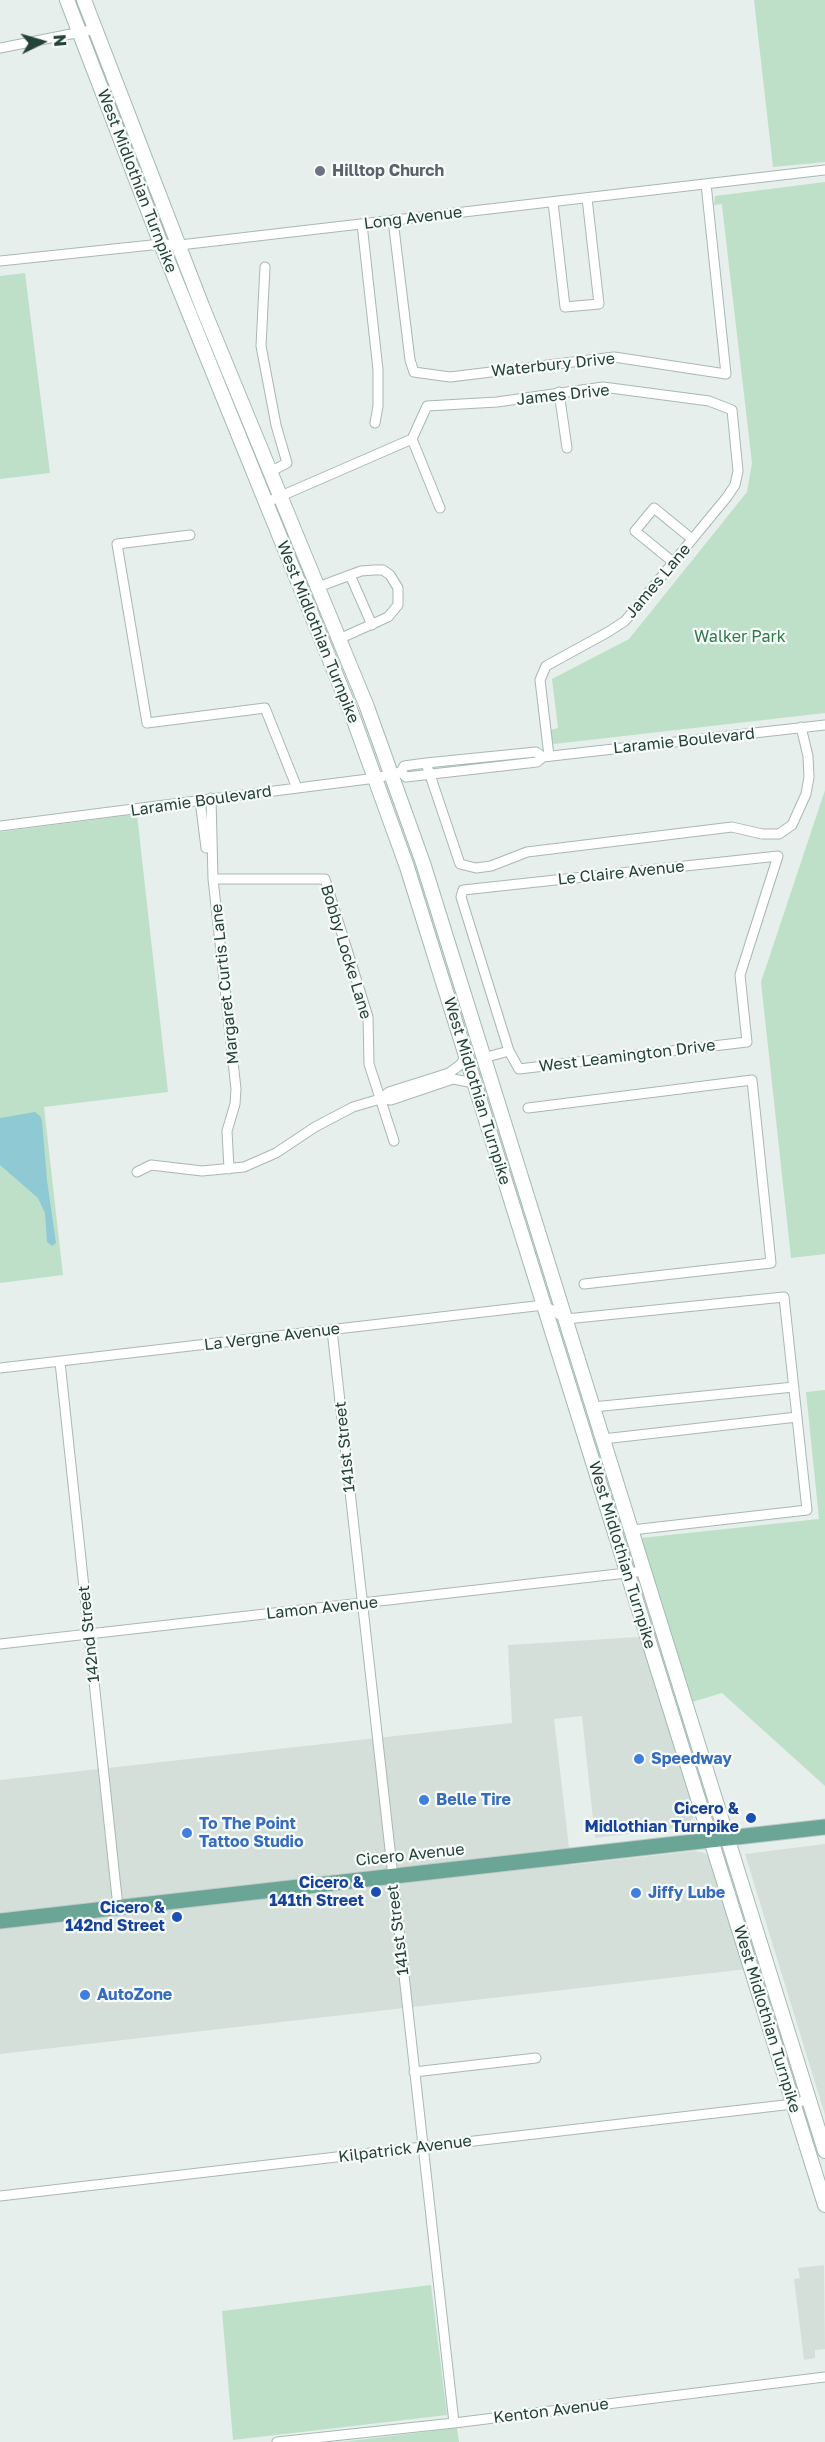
<!DOCTYPE html>
<style>
body{margin:0}
#map{position:relative;width:825px;height:2442px;overflow:hidden;background:#e6efeb;font-family:"Golos Text",sans-serif}
canvas{display:block}
.north{position:absolute;left:12px;top:12px;width:60px;height:60px;-webkit-text-stroke:4px #f7fbf9;paint-order:stroke;rotate:85deg;font-size:16px;font-weight:700;line-height:24px;text-align:center;color:#24423a}
.north::after{content:'';display:block;margin:auto;width:21px;height:27px;background:#24423a;clip-path:polygon(50% 0,100% 100%,50% 72%,0 100%)}
</style>
<div id="map">
<canvas width="825" height="2442"></canvas>
<div class="north">N</div>
</div>
<script>
const g = document.querySelector('canvas').getContext('2d');
g.lineJoin = 'round';
function paint(path, color) {
  g.fillStyle = color;
  g.fill(path, 'evenodd');
}
function poly(rows) {
  const path = new Path2D();
  for (const r of rows) {
    path.moveTo(r[0], r[1]);
    for (let i = 2; i < r.length; i += 2) path.lineTo(r[i], r[i + 1]);
  }
  return path;
}
function trace(path, color, width, dash) {
  g.strokeStyle = color;
  g.lineWidth = width;
  g.lineCap = dash ? 'butt' : 'round';
  g.setLineDash(dash || []);
  g.stroke(path);
}
function drawText(font, color, halo, rows, align = 'center') {
  g.font = font + ' "Golos Text",sans-serif';
  g.lineWidth = 4.5;
  g.setLineDash([]);
  g.textBaseline = 'middle';
  g.strokeStyle = halo;
  g.fillStyle = color;
  for (const [text, x, y, turn = 0] of rows) {
    g.save();
    g.translate(x, y);
    g.rotate((+turn || 0) * Math.PI / 180);
    g.textAlign = isNaN(turn) ? turn : align;
    if (halo) g.strokeText(text, 0, 0);
    g.fillText(text, 0, 0);
    g.restore();
  }
}
const built = poly([
 [640,1637,695,1807,693,1819,685,1827,595,1838,582,1716,554,1719,571,1865,695,1851,705,1853,713,1862,747,1969,0,2054,0,1780,512,1723,508,1645],
 [825,1844,825,2115,745,1854],
 [824,2265,825,2349,815,2350,815,2358,804,2360,794,2279,800,2278,798,2268]
]);
const green = poly([
 [754,0,825,0,825,162,773,167],
 [825,182,825,713,554,744,551,741,550,730,558,728,552,679,629,639,747,492,752,463,722,206,722,204,714,205,715,196],
 [25,273,50,473,0,479,0,276],
 [825,790,825,1254,791,1258,761,982],
 [137,814,168,1092,44,1107,63,1275,0,1283,0,832],
 [825,1390,825,1786,722,1693,692,1702,641,1538,819,1519,806,1392],
 [431,2285,447,2415,233,2440,222,2311],
 [457,2428,459,2442,341,2442]
]);
const water = poly([
 [35,1112,41,1117,42,1121,47,1180,56,1243,52,1246,47,1242,45,1213,38,1198,0,1165,0,1118]
]);
const street = poly([
 [0,48,96,29],
 [553,202,565,307,599,304,587,198],
 [393,220,410,360,414,372,450,377,614,357,726,374,706,184],
 [362,224,378,370,378,406,375,423],
 [0,261,161,244,180,245,825,170],
 [265,267,261,346,276,425,287,463,270,472],
 [559,392,567,448],
 [265,503,412,439],
 [440,508,412,439,427,406,497,402,603,387,709,401,732,410,738,471,735,485,727,497,625,621,608,632,546,666,540,680,549,756],
 [190,535,117,544,147,723,265,708,297,788],
 [673,562,635,531,654,508,692,539],
 [350,575,372,625],
 [318,587,361,571,374,570,383,570,390,575,398,588,398,605,388,617,339,639],
 [426,763,460,864,476,868,491,866,527,852,732,827,762,834,779,834,792,825,806,794,809,777,808,756,801,727],
 [401,772,406,777,537,762,543,757,825,725],
 [211,798,213,879,236,1089,235,1104,227,1131,229,1169],
 [200,800,206,848],
 [0,826,376,778,401,772,404,766,426,763,536,752,543,757],
 [213,879,325,879,368,1017,369,1064,394,1141],
 [483,1058,509,1051,519,1069,747,1042,740,975,778,856,463,890,461,897,509,1051],
 [380,1099,389,1092,449,1073,460,1065,466,1056],
 [528,1108,752,1080,771,1263,584,1284],
 [137,1172,151,1165,202,1171,244,1167,276,1153,315,1127,353,1107,380,1099,391,1100,453,1079,474,1083],
 [332,1330,454,2423],
 [60,1362,118,1907],
 [0,1368,544,1305,566,1319,784,1297,807,1510,632,1530],
 [593,1407,794,1387],
 [603,1439,797,1417],
 [0,1644,644,1571],
 [414,2072,536,2058],
 [0,2196,793,2104,809,2099],
 [277,2442,454,2423,825,2377]
]);
const secondary = poly([
 [67,0,161,244,351,712,407,867,825,2205],
 [84,0,202,306,367,707,423,863,825,2151]
]);
const primary = poly([
 [0,1921,825,1827]
]);
const markers = [
 [320,171,6,"#6b7280"],
 [639,1759,6,"#3f7fe0"],
 [424,1800,6,"#3f7fe0"],
 [751,1818,6,"#1a4fb4"],
 [187,1833,6,"#3f7fe0"],
 [376,1892,6,"#1a4fb4"],
 [636,1893,6,"#3f7fe0"],
 [177,1917,6,"#1a4fb4"],
 [85,1995,6,"#3f7fe0"]
];
const worshipNames = [
 ["Hilltop Church",332,171]
];
const streetNames = [
 ["West Midlothian Turnpike",137,181,69],
 ["Long Avenue",413,218,-7],
 ["Waterbury Drive",553,365,-6],
 ["James Drive",563,395,-6],
 ["James Lane",658,581,-50],
 ["West Midlothian Turnpike",318,632,68],
 ["Laramie Boulevard",684,741,-6],
 ["Laramie Boulevard",201,801,-8],
 ["Le Claire Avenue",621,873,-6],
 ["Bobby Locke Lane",346,952,73],
 ["Margaret Curtis Lane",225,984,-96],
 ["West Leamington Drive",627,1056,-7],
 ["West Midlothian Turnpike",477,1091,73],
 ["La Vergne Avenue",272,1337,-7],
 ["141st Street",345,1447,-96],
 ["West Midlothian Turnpike",622,1555,73],
 ["Lamon Avenue",322,1608,-6],
 ["142nd Street",89,1634,-96],
 ["Cicero Avenue",410,1855,-6],
 ["141st Street",398,1930,-97],
 ["West Midlothian Turnpike",767,2019,73],
 ["Kilpatrick Avenue",405,2149,-7],
 ["Kenton Avenue",551,2411,-7]
];
const parkNames = [
 ["Walker Park",740,637]
];
const shopNames = [
 ["Speedway",651,1759],
 ["Belle Tire",436,1800],
 ["To The Point",199,1824],
 ["Tattoo Studio",199,1842],
 ["Jiffy Lube",648,1893],
 ["AutoZone",97,1995]
];
const transitNames = [
 ["Cicero &",739,1809],
 ["Midlothian Turnpike",739,1827],
 ["Cicero &",364,1883],
 ["141th Street",364,1901],
 ["Cicero &",165,1908],
 ["142nd Street",165,1926]
];
paint(built, '#d4dfda');
paint(green, '#bfe0c8');
paint(water, '#8ec9d4');
trace(street, '#a8b8b2', 11);
trace(secondary, '#a4bbb3', 16);
trace(primary, '#c2cac8', 17);
trace(street, '#fff', 9);
trace(secondary, '#fff', 14);
trace(primary, '#6aa596', 15);
for (const [x, y, r, color] of markers) {
  const dot = new Path2D();
  dot.arc(x, y, r, 0, 2 * Math.PI);
  g.fillStyle = color;
  g.fill(dot);
  trace(dot, '#f7fbf9', 2);
}
drawText('bold 16px', '#5b616d', '#f7fbf9', worshipNames, 'left');
drawText('16px', '#24423a', '#f7fbf9', streetNames);
drawText('16px', '#2d7a4b', '#f7fbf9', parkNames);
drawText('bold 16px', '#366cbe', '#f7fbf9', shopNames, 'left');
drawText('bold 16px', '#164399', '#f7fbf9', transitNames, 'right');
</script>
